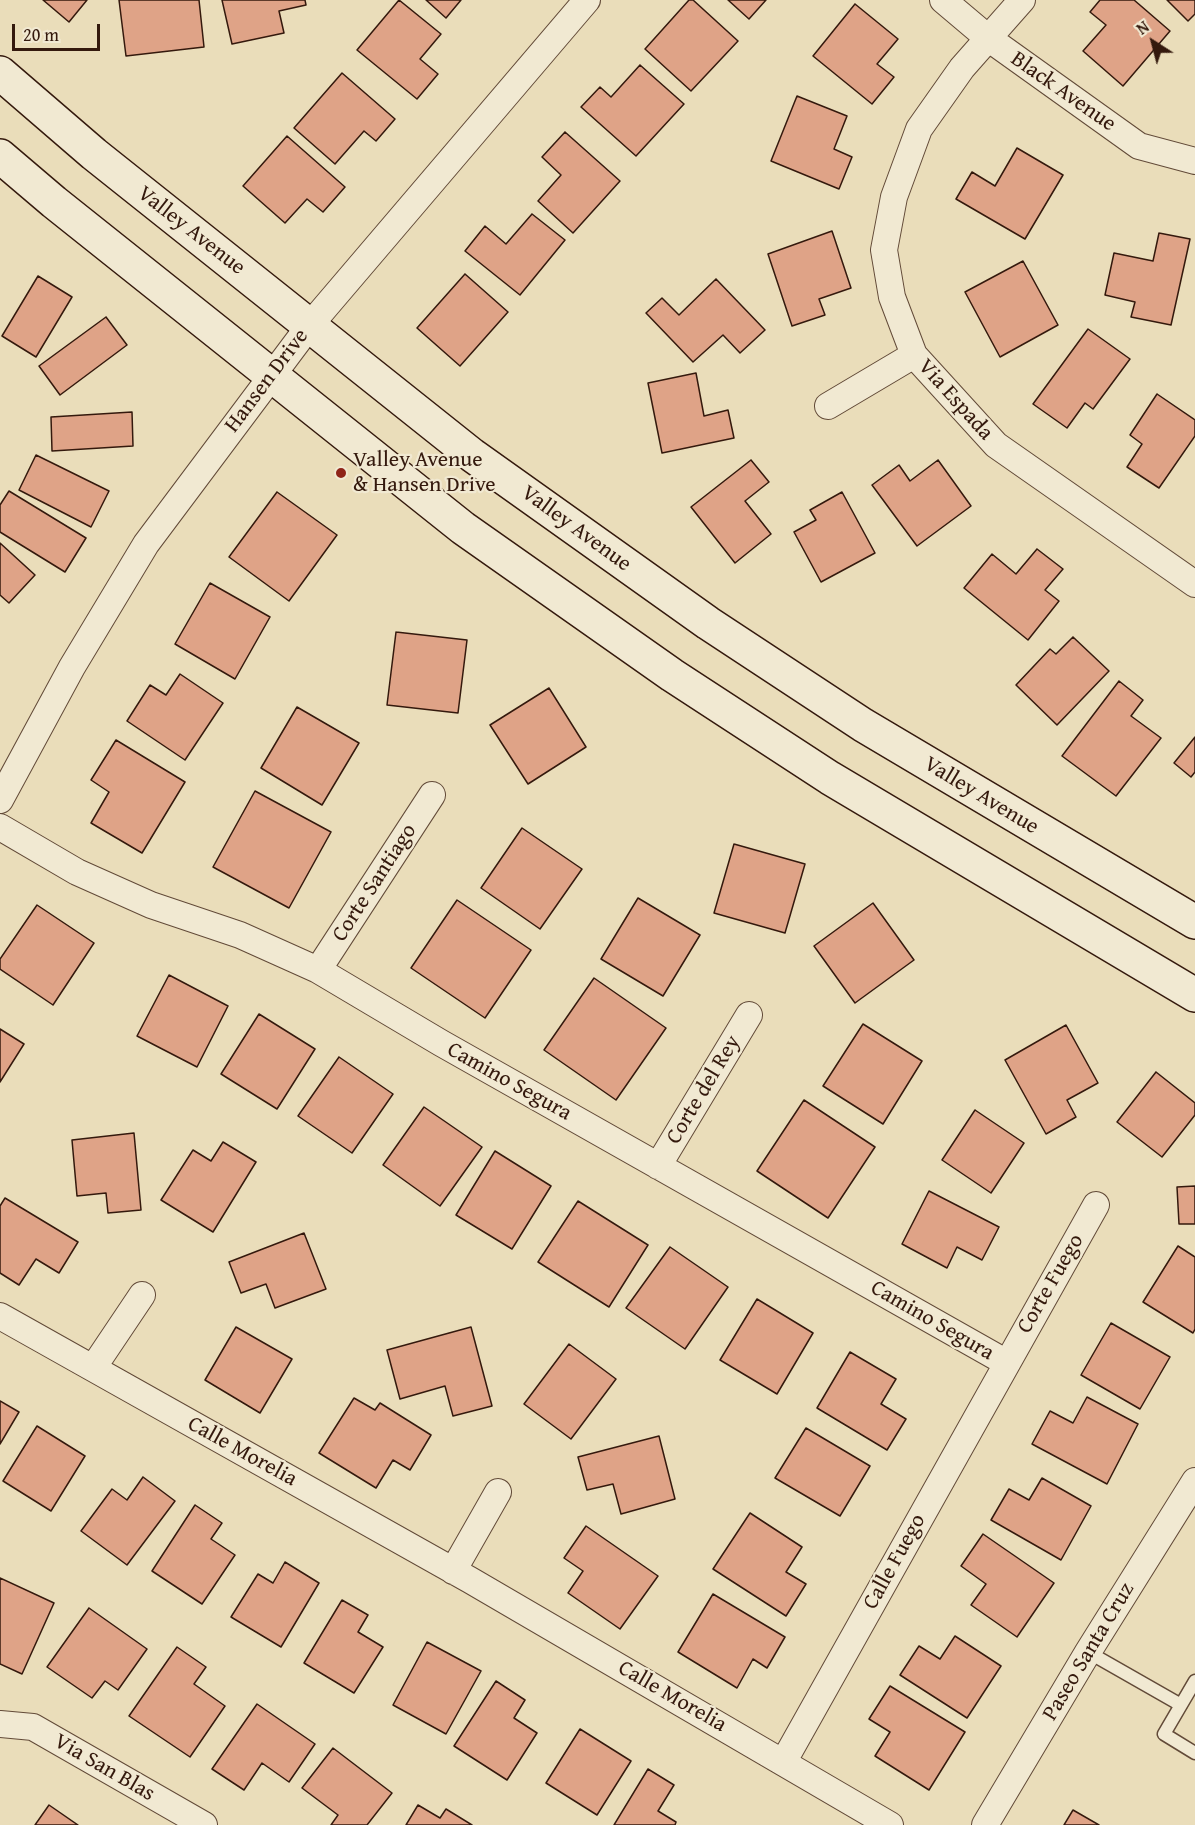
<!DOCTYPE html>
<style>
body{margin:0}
#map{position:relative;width:1195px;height:1825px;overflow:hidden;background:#eaddba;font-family:"Gentium Book Plus",serif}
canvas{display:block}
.north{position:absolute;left:1123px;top:12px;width:60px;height:60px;-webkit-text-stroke:4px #f1e9d2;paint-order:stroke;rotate:324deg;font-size:16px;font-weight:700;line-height:24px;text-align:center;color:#34190d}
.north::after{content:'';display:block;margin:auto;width:21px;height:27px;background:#34190d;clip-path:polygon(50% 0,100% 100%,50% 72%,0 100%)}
.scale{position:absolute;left:12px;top:24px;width:88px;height:27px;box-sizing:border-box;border:3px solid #34190d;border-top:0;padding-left:8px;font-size:18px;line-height:21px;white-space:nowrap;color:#34190d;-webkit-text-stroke:4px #f1e9d2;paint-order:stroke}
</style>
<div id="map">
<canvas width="1195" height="1825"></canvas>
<div class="north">N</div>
<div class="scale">20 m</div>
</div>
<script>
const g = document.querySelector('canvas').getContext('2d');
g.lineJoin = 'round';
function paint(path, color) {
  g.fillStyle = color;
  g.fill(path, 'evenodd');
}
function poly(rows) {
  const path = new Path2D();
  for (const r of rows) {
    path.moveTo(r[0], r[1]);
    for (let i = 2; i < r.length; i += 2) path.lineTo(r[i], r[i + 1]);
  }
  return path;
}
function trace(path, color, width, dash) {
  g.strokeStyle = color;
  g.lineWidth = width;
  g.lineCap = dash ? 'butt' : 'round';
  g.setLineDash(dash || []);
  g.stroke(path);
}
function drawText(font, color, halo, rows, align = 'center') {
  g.font = font + ' "Gentium Book Plus",serif';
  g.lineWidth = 4.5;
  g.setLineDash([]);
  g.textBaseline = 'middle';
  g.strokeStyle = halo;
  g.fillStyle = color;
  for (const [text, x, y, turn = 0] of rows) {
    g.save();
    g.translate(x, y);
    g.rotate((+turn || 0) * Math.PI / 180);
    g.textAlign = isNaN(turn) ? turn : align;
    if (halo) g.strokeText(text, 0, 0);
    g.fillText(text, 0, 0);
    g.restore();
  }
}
const building = poly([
 [43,0,87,0,69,22,43,0],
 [119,0,199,0,204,47,126,56,119,0],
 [222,0,305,0,306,5,279,11,284,33,232,44,222,0],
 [399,0,441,34,420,59,438,74,417,99,357,50,399,0],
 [426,0,461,0,446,18,426,0],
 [689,0,693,0,738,41,691,91,645,49,689,0],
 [728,0,766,0,749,19,728,0],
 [1100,0,1134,0,1170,31,1123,86,1083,51,1106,25,1090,12,1100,0],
 [1167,0,1195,0,1195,14,1188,21,1167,0],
 [855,4,898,39,877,64,894,77,872,104,813,56,855,4],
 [640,65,684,104,636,156,581,107,600,87,611,97,640,65],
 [342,73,395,119,376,141,364,131,335,164,294,128,342,73],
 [797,96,847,116,834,149,852,157,839,189,771,161,797,96],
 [565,132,620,181,573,233,538,201,561,175,542,157,565,132],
 [287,136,345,187,323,212,307,199,285,223,243,186,287,136],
 [1017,148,1063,175,1025,239,956,199,972,172,995,186,1017,148],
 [532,214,565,240,520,295,465,251,485,226,506,244,532,214],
 [832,231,851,288,819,299,825,315,792,326,768,254,832,231],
 [1159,233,1190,239,1171,325,1131,317,1135,302,1105,295,1114,253,1153,261,1159,233],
 [1023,261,1058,325,1000,357,965,292,1023,261],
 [465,274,508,312,460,366,417,328,465,274],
 [38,276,72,297,36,357,2,336,38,276],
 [716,279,765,330,740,353,723,335,693,362,646,313,662,298,679,315,716,279],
 [106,317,127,345,60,395,39,366,106,317],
 [1088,329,1130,359,1093,409,1085,403,1067,428,1033,404,1088,329],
 [696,373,704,416,728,410,734,438,662,453,648,383,696,373],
 [1157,394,1195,420,1195,436,1159,488,1127,467,1142,444,1130,435,1157,394],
 [132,412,133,446,52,451,51,417,132,412],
 [36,455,109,491,91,527,19,490,36,455],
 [751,460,769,482,745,501,771,534,735,563,691,507,751,460],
 [938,460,971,506,917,546,872,485,899,465,910,481,938,460],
 [9,491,86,538,65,572,0,532,0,505,9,491],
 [277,492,337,535,289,601,229,557,277,492],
 [842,492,875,553,821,582,794,532,816,520,810,510,842,492],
 [0,543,35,575,9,603,0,595,0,543],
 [1037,549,1063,569,1045,590,1059,601,1028,640,964,588,992,554,1016,574,1037,549],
 [210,583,270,617,235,679,175,644,210,583],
 [396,632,467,640,458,713,387,705,396,632],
 [1073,637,1109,671,1057,725,1016,685,1050,649,1056,654,1073,637],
 [180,674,223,703,185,760,127,721,150,685,166,695,180,674],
 [1119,681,1143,700,1131,716,1161,738,1116,796,1062,756,1119,681],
 [549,688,586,747,528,784,490,725,549,688],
 [297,707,359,743,322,805,261,768,297,707],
 [1195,737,1195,772,1191,777,1174,763,1195,737],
 [116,740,185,782,142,853,91,823,109,792,91,780,116,740],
 [255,791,331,832,289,908,213,867,255,791],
 [522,828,582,869,540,929,481,888,522,828],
 [734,844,805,864,785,933,714,913,734,844],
 [638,898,700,935,663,996,601,959,638,898],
 [457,900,531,950,485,1018,411,968,457,900],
 [873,903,914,960,855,1003,814,946,873,903],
 [37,905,94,943,53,1005,0,969,0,959,37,905],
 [169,975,228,1006,197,1067,137,1036,169,975],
 [594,978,666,1028,616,1100,544,1050,594,978],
 [259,1014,315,1049,277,1109,221,1074,259,1014],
 [863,1024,922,1061,883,1124,823,1086,863,1024],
 [1066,1025,1098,1083,1067,1100,1076,1117,1046,1134,1005,1060,1066,1025],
 [0,1029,24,1044,0,1082,0,1029],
 [339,1057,393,1094,352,1153,298,1116,339,1057],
 [1156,1072,1195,1103,1195,1115,1162,1157,1117,1122,1156,1072],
 [804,1100,875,1147,828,1218,757,1171,804,1100],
 [424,1107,482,1147,440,1206,383,1165,424,1107],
 [975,1110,1024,1143,991,1193,942,1160,975,1110],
 [134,1133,141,1210,108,1213,106,1193,77,1196,72,1140,134,1133],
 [223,1142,256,1162,213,1232,161,1200,193,1150,211,1161,223,1142],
 [495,1151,551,1186,512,1249,456,1215,495,1151],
 [1195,1186,1195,1224,1179,1224,1177,1187,1195,1186],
 [929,1191,999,1227,982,1260,957,1247,947,1268,902,1244,929,1191],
 [5,1198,78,1242,59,1273,36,1259,19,1285,0,1273,0,1206,5,1198],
 [578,1201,648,1245,609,1307,538,1262,578,1201],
 [304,1233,326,1289,275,1308,266,1284,241,1293,229,1262,304,1233],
 [1178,1246,1195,1257,1195,1329,1193,1333,1143,1302,1178,1246],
 [670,1247,728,1287,685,1349,626,1308,670,1247],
 [757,1299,813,1333,777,1394,720,1360,757,1299],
 [1111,1323,1170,1357,1140,1409,1081,1375,1111,1323],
 [236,1327,292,1359,260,1413,205,1380,236,1327],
 [471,1327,492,1406,453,1416,445,1386,400,1399,387,1350,471,1327],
 [569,1344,616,1379,571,1439,524,1404,569,1344],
 [850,1352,896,1379,881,1404,906,1419,887,1450,817,1408,850,1352],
 [1087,1397,1138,1424,1107,1484,1032,1444,1050,1411,1073,1423,1087,1397],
 [354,1398,375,1410,380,1403,431,1435,410,1470,393,1460,376,1488,319,1453,354,1398],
 [0,1401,19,1412,0,1444,0,1401],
 [37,1426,85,1456,51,1511,3,1481,37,1426],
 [806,1428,870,1466,840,1516,775,1478,806,1428],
 [659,1436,675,1499,621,1514,613,1484,587,1490,578,1457,659,1436],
 [143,1477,175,1501,127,1565,81,1531,112,1489,127,1500,143,1477],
 [1042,1478,1091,1506,1061,1560,991,1520,1009,1489,1029,1500,1042,1478],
 [195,1505,222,1523,211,1539,235,1555,202,1604,152,1571,195,1505],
 [750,1513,802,1547,786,1572,806,1584,786,1616,713,1569,750,1513],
 [586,1526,658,1576,620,1629,568,1593,583,1571,564,1558,586,1526],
 [983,1534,1054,1583,1017,1637,971,1605,986,1584,961,1566,983,1534],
 [285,1562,319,1583,281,1647,231,1617,258,1574,273,1583,285,1562],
 [0,1578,54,1603,22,1674,0,1664,0,1578],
 [713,1594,785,1637,767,1668,753,1659,737,1688,678,1652,713,1594],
 [342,1600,368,1615,358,1632,383,1647,354,1693,304,1663,342,1600],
 [89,1608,147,1649,118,1690,105,1681,92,1698,47,1667,89,1608],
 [955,1636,1001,1666,967,1718,900,1675,919,1646,940,1659,955,1636],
 [427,1642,481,1671,446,1734,393,1705,427,1642],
 [177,1647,206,1667,194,1684,225,1706,190,1757,129,1716,177,1647],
 [496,1681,525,1700,514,1718,537,1733,507,1780,454,1746,496,1681],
 [890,1686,965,1732,929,1790,875,1756,890,1732,869,1719,890,1686],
 [257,1704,315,1744,289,1782,262,1763,244,1790,212,1769,257,1704],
 [580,1729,631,1761,597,1815,546,1783,580,1729],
 [333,1748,392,1793,367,1825,331,1825,338,1815,302,1788,333,1748],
 [648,1769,674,1785,658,1811,676,1822,675,1825,614,1825,648,1769],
 [49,1805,78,1825,35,1825,49,1805],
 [418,1805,440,1818,446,1809,472,1825,406,1825,418,1805],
 [1073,1810,1099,1825,1064,1825,1073,1810]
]);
const lane = poly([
 [1088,1652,1181,1705],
 [1195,1681,1164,1734,1195,1753]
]);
const street = poly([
 [943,0,988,38,1139,146,1195,161],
 [1022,0,962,68,919,129,894,197,884,250,892,297,914,355,996,445,1195,584],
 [828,406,914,355],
 [0,800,72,667,146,544,310,325,587,0],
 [0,827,77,872,151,905,240,935,318,970,441,1043,1007,1363],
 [318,970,432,795],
 [658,1166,749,1015],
 [0,1316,470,1580,890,1825],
 [93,1368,142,1295],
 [453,1571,498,1492],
 [0,1724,33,1727,204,1825],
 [784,1761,1096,1205],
 [985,1825,1088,1652,1195,1481]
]);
const secondary = poly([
 [0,73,94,154,472,455,708,623,863,725,1195,922],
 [0,156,54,202,463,528,672,675,830,778,1195,995]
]);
const markers = [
 [341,473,6,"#8f2418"]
];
const streetNames = [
 ["Black Avenue",1063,92,35],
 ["Valley Avenue",191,231,38],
 ["Hansen Drive",267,381,-53],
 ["Via Espada",955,400,48],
 ["Valley Avenue",576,529,36],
 ["Valley Avenue",981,796,31],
 ["Corte Santiago",375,883,-57],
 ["Camino Segura",509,1082,29],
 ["Corte del Rey",704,1090,-59],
 ["Corte Fuego",1051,1284,-60],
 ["Camino Segura",932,1321,30],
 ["Calle Morelia",242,1452,29],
 ["Calle Fuego",895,1562,-61],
 ["Paseo Santa Cruz",1089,1652,-59],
 ["Calle Morelia",672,1697,30],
 ["Via San Blas",104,1768,30]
];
const poiNames = [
 ["Valley Avenue",353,460],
 ["& Hansen Drive",353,485]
];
paint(building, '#dfa387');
trace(building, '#34190d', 1.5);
trace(lane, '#624a38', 15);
trace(street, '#624a38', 28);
trace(secondary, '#34190d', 36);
trace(lane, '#f1e9d2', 12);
trace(street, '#f1e9d2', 26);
trace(secondary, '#f1e9d2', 33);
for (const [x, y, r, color] of markers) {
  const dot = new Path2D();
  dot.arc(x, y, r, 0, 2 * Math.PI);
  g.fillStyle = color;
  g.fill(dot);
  trace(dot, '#f1e9d2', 2);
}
drawText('22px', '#34190d', '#f1e9d2', streetNames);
drawText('22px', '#34190d', '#f1e9d2', poiNames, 'left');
</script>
